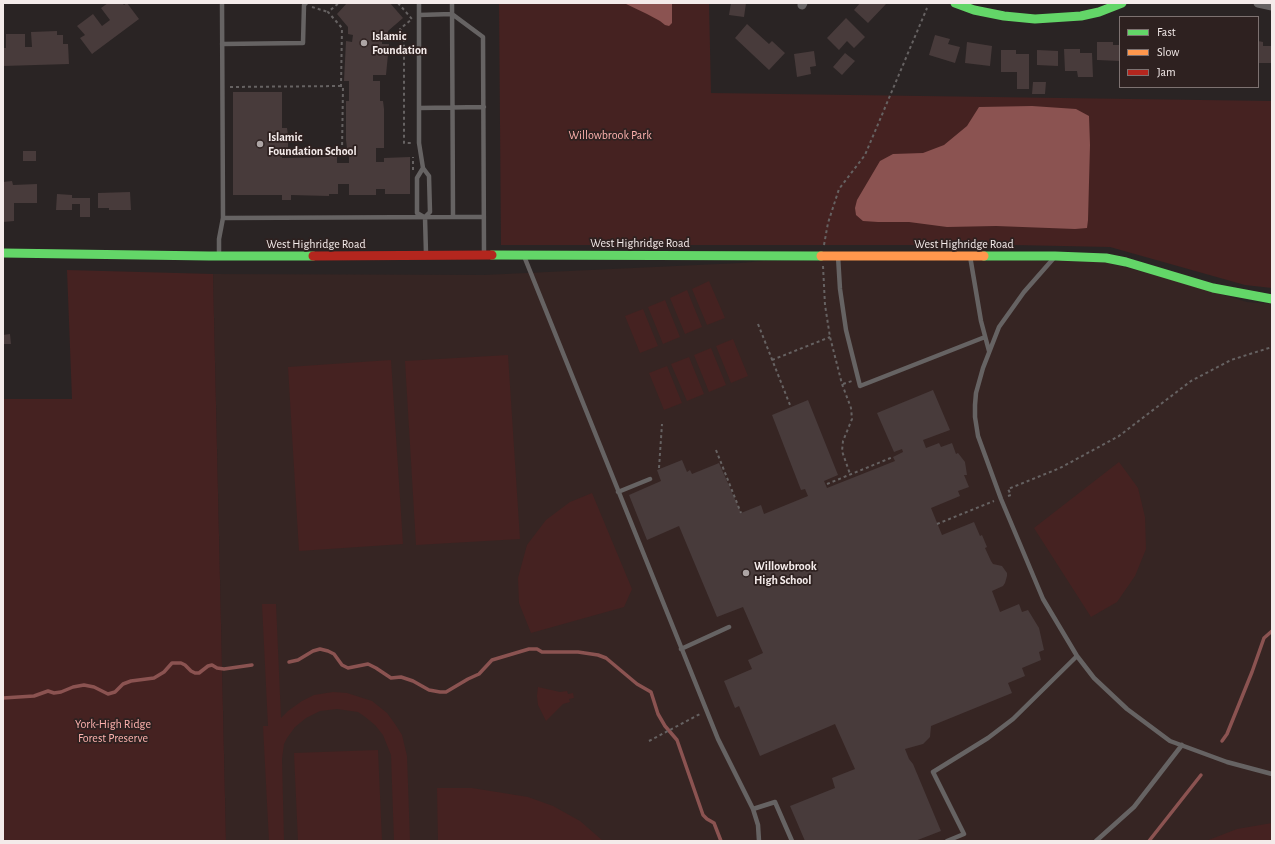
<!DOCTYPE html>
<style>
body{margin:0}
#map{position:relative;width:1275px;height:844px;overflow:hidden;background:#2a2424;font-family:"Alegreya Sans",sans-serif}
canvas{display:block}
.frame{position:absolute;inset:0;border:4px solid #f4ebea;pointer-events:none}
.legend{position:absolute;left:1119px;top:16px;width:140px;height:72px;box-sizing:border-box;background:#2e2120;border:1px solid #7d7271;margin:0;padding:5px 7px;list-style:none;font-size:12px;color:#f4ebea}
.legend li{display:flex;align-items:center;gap:8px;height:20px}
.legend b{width:20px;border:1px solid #7d7271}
</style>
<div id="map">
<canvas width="1275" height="844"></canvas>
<div class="frame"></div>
<ul class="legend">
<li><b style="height:5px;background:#63d668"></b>Fast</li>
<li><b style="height:5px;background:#ff974d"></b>Slow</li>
<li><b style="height:5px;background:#b3261e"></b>Jam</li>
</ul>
</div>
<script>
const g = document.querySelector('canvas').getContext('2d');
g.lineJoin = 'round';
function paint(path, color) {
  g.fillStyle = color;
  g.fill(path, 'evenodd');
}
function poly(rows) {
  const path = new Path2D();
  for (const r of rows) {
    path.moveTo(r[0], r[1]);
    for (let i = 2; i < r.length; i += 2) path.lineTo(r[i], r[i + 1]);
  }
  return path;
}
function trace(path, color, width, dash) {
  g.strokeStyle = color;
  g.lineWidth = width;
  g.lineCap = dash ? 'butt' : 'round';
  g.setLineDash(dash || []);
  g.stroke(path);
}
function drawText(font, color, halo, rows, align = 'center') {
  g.font = font + ' "Alegreya Sans",sans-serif';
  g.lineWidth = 3.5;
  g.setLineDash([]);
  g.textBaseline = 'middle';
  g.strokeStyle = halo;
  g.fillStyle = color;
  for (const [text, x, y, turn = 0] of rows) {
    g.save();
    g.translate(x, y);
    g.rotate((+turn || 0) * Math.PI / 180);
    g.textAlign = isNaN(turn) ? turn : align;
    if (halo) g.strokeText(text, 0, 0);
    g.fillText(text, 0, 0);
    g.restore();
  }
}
const built = poly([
 [1019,260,1105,262,1166,278,1247,302,1272,304,1272,841,226,841,213,274,484,275,740,263,763,261]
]);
const green = poly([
 [499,3,709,3,711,93,1272,101,1272,288,1245,285,1110,247,1014,245,501,245],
 [67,270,213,274,226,841,3,841,3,399,72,399],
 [709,281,725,318,707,325,692,289],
 [687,290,702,327,685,334,670,298],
 [665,300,680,337,663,344,648,307],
 [643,309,658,346,640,353,625,316],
 [733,339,748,376,731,383,716,346],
 [711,348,726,385,709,392,694,355],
 [508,355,520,539,416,545,405,361],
 [689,357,704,394,687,401,671,364],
 [391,360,403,544,299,551,288,367],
 [667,366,682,403,664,410,649,373],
 [1119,462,1138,488,1145,517,1146,549,1135,576,1117,602,1091,617,1034,528],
 [592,493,632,589,624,607,531,633,519,603,518,578,527,545,546,520,570,502],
 [262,604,276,604,281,718,288,711,302,701,314,695,333,692,347,693,372,701,387,713,395,724,402,735,407,756,410,841,394,841,391,755,383,735,375,725,364,716,358,712,337,709,320,711,306,718,295,727,287,738,284,744,282,759,284,841,269,841,263,726,268,726],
 [538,687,560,692,567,691,568,694,573,693,574,698,569,699,570,702,563,704,546,721,538,705,537,696],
 [378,750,382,841,298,841,294,753],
 [437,788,472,788,528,797,553,806,580,821,603,841,438,841],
 [1272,823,1272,841,1206,841,1237,829]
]);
const water = poly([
 [624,3,672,3,672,23,669,26,665,25,660,21,647,14],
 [1032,106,1076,109,1089,116,1090,145,1088,220,1087,228,1075,229,996,226,947,227,909,222,878,222,863,221,856,215,855,208,857,200,880,161,893,154,923,153,944,145,967,126,979,107]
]);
const stream = poly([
 [289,662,298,660,313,651,320,649,328,651,334,654,342,665,348,668,368,664,376,668,391,678,401,677,413,681,429,690,440,692,446,692,468,679,479,674,492,660,529,649,537,649,542,652,578,652,598,655,606,658,637,684,651,692,658,714,665,726,677,740,703,815,707,819,714,823,721,841],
 [3,698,34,696,48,691,54,693,61,692,73,687,84,685,94,687,108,694,115,692,123,684,131,681,154,678,164,672,172,663,181,663,185,665,191,671,195,673,199,673,208,666,212,665,217,668,224,669,252,665],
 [1222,741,1227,734,1252,672,1264,638,1272,631],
 [1149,841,1201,775]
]);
const building = poly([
 [108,3,122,3,124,5,127,3,139,19,92,54,80,38,85,35,77,26,93,14,102,26,110,20,101,8],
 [347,3,390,3,403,18,388,31,387,37,382,37,382,44,389,44,386,75,373,75,373,81,380,81,380,101,383,101,384,109,384,148,376,148,376,162,384,162,384,158,410,157,410,194,385,194,385,189,376,189,376,195,349,195,349,184,338,184,338,194,329,194,329,196,291,195,291,200,282,200,282,195,233,195,233,92,282,92,282,128,287,128,288,136,288,149,282,149,282,158,329,157,329,153,337,153,337,163,349,163,349,148,347,148,346,140,346,101,349,101,349,81,344,81,346,41,352,42,353,35,348,34,348,27,337,14],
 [731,3,746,3,744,17,729,15],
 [860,3,884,3,886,4,868,23,854,10],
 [846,18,865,37,854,48,847,41,839,50,827,38],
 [747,24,769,44,772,41,785,53,769,70,735,38],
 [57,31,57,35,63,35,63,44,68,44,69,64,3,66,3,48,6,48,6,34,25,34,25,47,32,47,31,32],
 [935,35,950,39,948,44,960,47,955,63,929,55],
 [1258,41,1263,42,1263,46,1272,46,1272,63,1258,63],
 [967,42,992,46,990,66,965,63],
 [1097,42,1113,42,1113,45,1120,45,1120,61,1097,60],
 [1064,49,1080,49,1080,53,1092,53,1093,77,1078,77,1077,71,1065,71],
 [1001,50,1016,50,1016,54,1029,54,1029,89,1017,89,1017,72,1001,72],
 [1037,50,1058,51,1058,66,1037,65],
 [814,51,816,66,810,67,811,74,797,77,794,54],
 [845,53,855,61,842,75,833,67],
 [1033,82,1046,82,1045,94,1032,94],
 [23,151,36,151,36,161,23,161],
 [12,181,13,185,37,184,37,203,14,203,14,221,3,222,3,182],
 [130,192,131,210,109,210,109,208,98,208,98,193],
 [57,194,72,195,72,198,90,198,90,217,80,217,80,204,72,204,72,210,56,210],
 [10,334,11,344,3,344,3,335],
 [933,390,950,430,923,440,926,448,939,443,941,447,952,443,956,454,958,453,965,462,967,475,964,475,969,487,958,491,960,496,931,508,942,535,974,522,980,536,982,535,987,547,985,548,991,561,993,564,1002,566,1007,573,1007,576,1005,583,1003,586,992,591,1000,612,1019,604,1022,612,1028,610,1039,628,1044,650,1039,652,1041,660,1022,668,1025,676,1008,683,1012,693,931,726,930,737,923,744,905,749,909,759,913,764,941,831,915,841,805,841,790,806,835,788,832,778,855,769,835,724,760,756,739,706,735,708,724,681,752,669,748,660,763,653,743,607,717,617,679,526,647,540,629,495,661,481,657,470,682,460,687,472,690,470,692,474,719,463,741,513,761,505,764,514,808,496,805,489,801,490,772,415,808,400,838,475,824,481,827,488,895,461,893,457,903,452,902,449,894,452,877,413]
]);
const path = poly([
 [398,3,412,19,400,29,404,34,404,143,412,143],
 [312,7,328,12],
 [230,87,341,86],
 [282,151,342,151,343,86,341,86,342,28,328,12,339,3],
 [413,170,413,157],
 [824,245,828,223,839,189,865,155,927,8],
 [823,266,825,305,830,337,842,384,851,408,852,419,843,441,842,451,850,474],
 [758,324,790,405],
 [772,360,830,337],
 [843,384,852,381],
 [716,450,741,513],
 [659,468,662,424],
 [827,484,893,457],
 [1008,496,1011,495,1008,489,1060,468,1119,436,1191,381,1231,360,1272,347],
 [937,524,994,501],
 [649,741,700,714]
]);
const lane = poly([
 [419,3,419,143,423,168,417,178,417,213,424,217],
 [419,15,452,14,483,37,484,254],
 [222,44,303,43,304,5,306,3],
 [419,108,484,107],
 [423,168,429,176,430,212,425,217,426,254],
 [453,217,484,217],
 [223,218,453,217,452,3],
 [219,255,219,239,223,218,222,3],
 [524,256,718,739,753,809,758,825,759,841],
 [838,256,840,289,846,330,860,386,985,337],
 [970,256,981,321,989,351],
 [1053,259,1024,292,999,327,983,368,976,393,975,405,975,417,978,436,1001,499,1043,599,1077,656,1094,678,1127,709,1170,741,1227,762,1272,774],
 [618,492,650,479],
 [681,649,729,627],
 [753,809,775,802,792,841],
 [947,841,964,834,933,772,988,738,1013,719,1077,656],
 [1096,841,1134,807,1182,745]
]);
const street = poly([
 [1258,3,1272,6],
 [802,5,803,3]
]);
const fast = poly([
 [955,3,974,10,1004,16,1035,19,1081,16,1099,12,1122,3],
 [3,253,209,256,313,256],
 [492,255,821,256],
 [984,256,1055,256,1106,258,1126,262,1213,288,1272,299]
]);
const slow = poly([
 [821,256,984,256]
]);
const jam = poly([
 [313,256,492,255]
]);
const markers = [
 [364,43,4,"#ada5a5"],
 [260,144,4,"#ada5a5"],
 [746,573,4,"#ada5a5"]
];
const poiNames = [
 ["Islamic",372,36],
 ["Foundation",372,50],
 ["Islamic",268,137],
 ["Foundation School",268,151],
 ["Willowbrook",754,566],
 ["High School",754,580]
];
const parkNames = [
 ["Willowbrook Park",610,135],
 ["York-High Ridge",113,724],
 ["Forest Preserve",113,738]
];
const streetNames = [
 ["West Highridge Road",640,243],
 ["West Highridge Road",316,244],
 ["West Highridge Road",964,244]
];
paint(built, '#362523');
paint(green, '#452221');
paint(water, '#8b5351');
trace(stream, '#8b5351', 3.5);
paint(building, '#483b3b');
trace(path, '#666262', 2, [3, 3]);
trace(lane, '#666363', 4.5);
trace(street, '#666363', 9);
trace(fast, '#63d668', 9);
trace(slow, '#ff974d', 9);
trace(jam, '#b3261e', 9);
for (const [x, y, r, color] of markers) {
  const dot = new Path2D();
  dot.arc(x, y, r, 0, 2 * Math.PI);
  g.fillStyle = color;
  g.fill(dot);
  trace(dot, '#2e2120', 1.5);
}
drawText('bold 12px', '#f4ebea', '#2e2120', poiNames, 'left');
drawText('12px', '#feb2ae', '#2e2120', parkNames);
drawText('12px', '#f4ebea', '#2e2120', streetNames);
</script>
